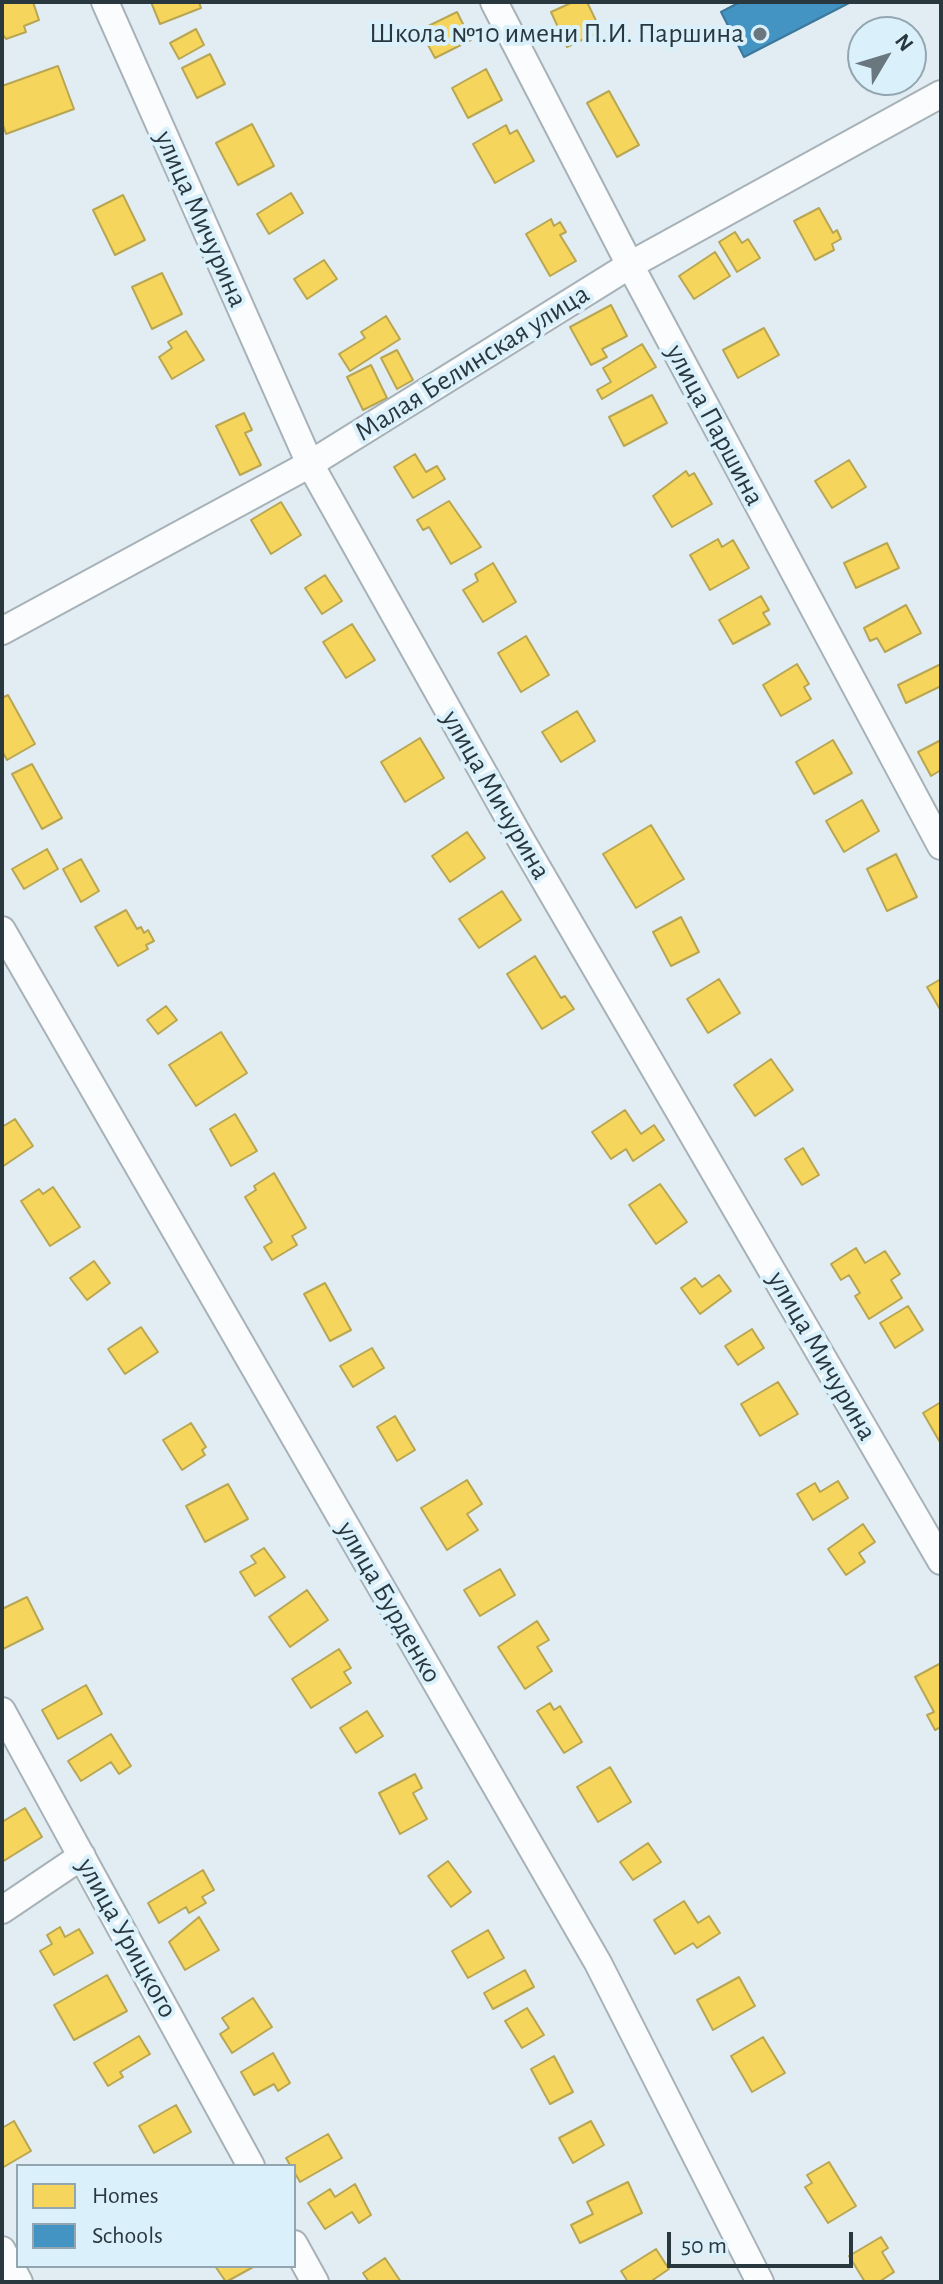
<!DOCTYPE html>
<meta charset="utf-8">
<style>
body{margin:0}
#map{position:relative;width:943px;height:2284px;overflow:hidden;background:#e2edf3;font-family:"Alegreya Sans",sans-serif}
canvas{display:block}
.frame{position:absolute;inset:0;border:4px solid #29383f;pointer-events:none}
.legend{position:absolute;left:16px;top:2164px;width:280px;height:104px;box-sizing:border-box;background:#daf0fb;border:2px solid #93a6b0;margin:0;padding:10px 14px;list-style:none;font-size:24px;color:#29383f}
.legend li{display:flex;align-items:center;gap:16px;height:40px}
.legend b{width:40px;border:2px solid #93a6b0}
.north{position:absolute;left:847px;top:16px;width:80px;height:80px;box-sizing:border-box;background:#daf0fb;border:2px solid #93a6b0;border-radius:50%;rotate:52deg;font-size:22px;font-weight:700;line-height:32px;text-align:center;color:#29383f}
.north::after{content:'';display:block;margin:auto;width:28px;height:36px;background:#6a777e;clip-path:polygon(50% 0,100% 100%,50% 72%,0 100%)}
.scale{position:absolute;left:667px;top:2232px;width:186px;height:36px;box-sizing:border-box;border:4px solid #29383f;border-top:0;padding-left:10px;font-size:24px;line-height:28px;white-space:nowrap;color:#29383f;-webkit-text-stroke:6px #daf0fb;paint-order:stroke}
</style>
<div id="map">
<canvas width="943" height="2284"></canvas>
<div class="frame"></div>
<ul class="legend">
<li><b style="height:22px;background:#f6d55c"></b>Homes</li>
<li><b style="height:22px;background:#4393c3"></b>Schools</li>
</ul>
<div class="north">N</div>
<div class="scale">50 m</div>
</div>
<script>
const g = document.querySelector('canvas').getContext('2d');
g.lineJoin = 'round';
function paint(path, color) {
  g.fillStyle = color;
  g.fill(path, 'evenodd');
}
function poly(rows) {
  const path = new Path2D();
  for (const r of rows) {
    path.moveTo(r[0], r[1]);
    for (let i = 2; i < r.length; i += 2) path.lineTo(r[i], r[i + 1]);
  }
  return path;
}
function trace(path, color, width, dash) {
  g.strokeStyle = color;
  g.lineWidth = width;
  g.lineCap = dash ? 'butt' : 'round';
  g.setLineDash(dash || []);
  g.stroke(path);
}
function drawText(font, color, halo, rows, align = 'center') {
  g.font = font + ' "Alegreya Sans",sans-serif';
  g.lineWidth = 8;
  g.setLineDash([]);
  g.textBaseline = 'middle';
  g.strokeStyle = halo;
  g.fillStyle = color;
  for (const [text, x, y, turn = 0] of rows) {
    g.save();
    g.translate(x, y);
    g.rotate((+turn || 0) * Math.PI / 180);
    g.textAlign = isNaN(turn) ? turn : align;
    if (halo) g.strokeText(text, 0, 0);
    g.fillText(text, 0, 0);
    g.restore();
  }
}
const homes = poly([
 [33,2,39,20,24,26,26,32,6,39,2,33,2,3,33,2],
 [151,2,199,2,201,8,160,24,151,2],
 [573,2,587,2,601,31,567,47,551,12,573,2],
 [457,12,471,40,435,58,420,30,457,12],
 [196,29,204,45,179,59,170,43,196,29],
 [210,54,225,84,197,98,182,68,210,54],
 [58,66,74,109,6,134,2,122,2,86,58,66],
 [486,69,502,100,468,118,452,88,486,69],
 [609,91,639,145,617,157,587,103,609,91],
 [252,124,274,166,238,185,216,143,252,124],
 [506,125,510,134,517,130,534,161,495,183,473,144,506,125],
 [291,193,303,213,269,234,257,214,291,193],
 [123,195,145,240,115,255,93,210,123,195],
 [819,208,833,233,837,230,841,239,832,244,834,250,815,260,794,221,819,208],
 [551,219,554,226,560,222,566,232,560,235,576,261,550,276,526,234,551,219],
 [735,232,742,243,748,239,760,258,737,272,719,242,735,232],
 [715,252,730,276,694,299,679,276,715,252],
 [324,260,337,279,307,299,294,279,324,260],
 [162,273,182,314,152,329,132,287,162,273],
 [611,305,627,336,602,349,607,357,591,365,570,327,611,305],
 [386,316,400,339,350,371,339,354,365,338,361,332,386,316],
 [764,328,779,355,738,378,723,350,764,328],
 [186,331,204,360,172,379,159,357,172,348,168,342,186,331],
 [642,344,656,367,602,399,597,390,611,382,603,368,642,344],
 [397,350,413,380,397,389,381,358,397,350],
 [371,365,387,398,363,410,347,377,371,365],
 [652,395,667,423,624,446,609,417,652,395],
 [244,413,252,430,245,433,261,465,240,475,216,426,244,413],
 [415,454,426,472,437,466,445,479,413,498,394,467,415,454],
 [849,460,866,487,832,508,815,481,849,460],
 [686,471,689,476,694,473,712,504,672,527,653,496,686,471],
 [449,501,481,547,451,564,429,527,423,530,417,520,449,501],
 [281,502,301,535,271,554,251,520,281,502],
 [718,539,722,547,733,540,749,568,710,590,690,555,718,539],
 [887,543,899,568,856,588,844,563,887,543],
 [493,563,516,602,483,622,463,590,478,581,475,574,493,563],
 [325,575,342,601,322,614,305,588,325,575],
 [761,596,769,610,763,613,770,624,733,644,719,620,761,596],
 [906,605,921,633,885,652,877,638,870,641,864,628,906,605],
 [352,624,375,660,346,678,323,642,352,624],
 [526,636,549,675,521,692,498,653,526,636],
 [797,664,809,684,804,687,811,699,781,716,763,685,797,664],
 [941,664,941,686,906,703,898,685,941,664],
 [8,695,35,744,7,760,2,751,2,698,8,695],
 [577,711,595,741,561,762,542,732,577,711],
 [420,738,444,778,405,802,381,762,420,738],
 [833,740,852,773,814,794,796,762,833,740],
 [941,740,941,770,931,776,918,752,941,740],
 [32,764,62,818,42,829,12,774,32,764],
 [862,800,879,831,844,852,826,821,862,800],
 [651,825,684,879,636,908,603,854,651,825],
 [467,832,485,858,450,882,432,856,467,832],
 [47,849,58,869,24,889,12,869,47,849],
 [896,854,917,897,887,911,867,869,896,854],
 [81,859,99,891,81,902,63,869,81,859],
 [502,891,521,920,479,948,459,919,502,891],
 [126,910,137,929,141,927,144,933,148,930,154,941,146,945,148,949,118,966,95,927,126,910],
 [681,917,699,952,671,966,653,932,681,917],
 [535,956,561,998,565,996,574,1009,542,1029,507,974,535,956],
 [719,979,740,1013,708,1033,687,999,719,979],
 [941,979,941,1011,927,987,941,979],
 [166,1006,177,1020,158,1034,147,1020,166,1006],
 [221,1032,247,1073,196,1106,169,1065,221,1032],
 [771,1059,793,1090,755,1116,734,1085,771,1059],
 [625,1110,641,1134,654,1125,664,1140,633,1161,626,1149,611,1159,592,1132,625,1110],
 [235,1114,257,1151,231,1166,210,1129,235,1114],
 [15,1119,33,1146,2,1167,2,1127,15,1119],
 [803,1148,819,1175,802,1185,785,1159,803,1148],
 [274,1173,306,1228,292,1236,297,1245,272,1260,264,1247,272,1242,245,1197,256,1190,254,1186,274,1173],
 [660,1184,687,1222,656,1244,629,1205,660,1184],
 [53,1187,80,1227,50,1246,21,1201,39,1189,43,1194,53,1187],
 [856,1248,865,1263,885,1251,900,1274,891,1280,902,1298,869,1319,855,1296,860,1293,849,1275,841,1280,831,1264,856,1248],
 [94,1261,110,1283,87,1300,70,1278,94,1261],
 [719,1275,731,1291,700,1314,681,1288,695,1278,702,1287,719,1275],
 [325,1283,351,1330,330,1341,304,1294,325,1283],
 [908,1306,923,1330,895,1348,880,1323,908,1306],
 [141,1327,158,1352,125,1374,108,1349,141,1327],
 [752,1329,764,1348,738,1365,725,1346,752,1329],
 [372,1348,384,1368,353,1387,340,1366,372,1348],
 [778,1382,798,1414,760,1436,741,1404,778,1382],
 [941,1402,941,1444,923,1413,941,1402],
 [395,1416,415,1450,397,1461,377,1427,395,1416],
 [191,1423,206,1447,202,1450,205,1455,182,1470,163,1440,191,1423],
 [467,1480,482,1504,467,1514,478,1530,447,1550,421,1508,467,1480],
 [838,1481,848,1498,813,1520,797,1494,815,1483,820,1492,838,1481],
 [228,1484,248,1519,205,1542,186,1506,228,1484],
 [863,1524,875,1542,859,1553,865,1562,846,1575,828,1549,863,1524],
 [264,1548,285,1577,255,1596,240,1572,256,1563,251,1556,264,1548],
 [500,1569,515,1595,480,1616,464,1590,500,1569],
 [307,1590,328,1620,290,1647,269,1617,307,1590],
 [27,1597,43,1629,3,1649,2,1609,27,1597],
 [537,1621,549,1640,537,1647,552,1671,525,1689,498,1647,537,1621],
 [339,1649,351,1668,344,1672,351,1683,311,1708,292,1679,339,1649],
 [941,1663,941,1727,935,1730,927,1715,934,1712,915,1677,941,1663],
 [86,1685,102,1714,58,1739,42,1710,86,1685],
 [550,1703,554,1710,560,1706,582,1742,564,1753,537,1711,550,1703],
 [367,1711,383,1736,356,1753,340,1728,367,1711],
 [111,1734,131,1766,119,1774,111,1762,81,1781,68,1761,111,1734],
 [610,1767,631,1802,598,1822,577,1787,610,1767],
 [415,1774,422,1788,413,1793,427,1819,400,1834,379,1793,415,1774],
 [25,1808,42,1837,2,1862,2,1822,25,1808],
 [648,1843,661,1862,633,1880,620,1862,648,1843],
 [448,1861,471,1892,451,1907,428,1876,448,1861],
 [203,1870,214,1890,202,1897,206,1903,189,1913,186,1907,159,1923,148,1903,203,1870],
 [684,1901,698,1923,709,1916,720,1933,697,1948,693,1943,675,1954,654,1920,684,1901],
 [199,1917,219,1950,185,1970,169,1942,199,1917],
 [60,1927,65,1937,79,1929,93,1953,54,1975,40,1951,52,1944,47,1935,60,1927],
 [488,1930,504,1958,468,1978,452,1951,488,1930],
 [525,1970,534,1987,493,2009,484,1993,525,1970],
 [107,1975,127,2011,74,2040,54,2005,107,1975],
 [739,1977,755,2006,713,2030,697,2000,739,1977],
 [253,1998,272,2027,232,2053,220,2034,229,2028,222,2018,253,1998],
 [527,2008,544,2035,522,2048,505,2021,527,2008],
 [139,2036,150,2054,120,2072,123,2077,108,2086,94,2063,139,2036],
 [763,2037,785,2073,752,2092,731,2056,763,2037],
 [273,2053,290,2083,278,2091,274,2084,254,2095,241,2072,273,2053],
 [554,2056,573,2092,550,2104,531,2069,554,2056],
 [176,2105,191,2132,154,2153,139,2126,176,2105],
 [14,2121,31,2151,2,2168,2,2128,14,2121],
 [591,2121,604,2145,573,2163,559,2138,591,2121],
 [328,2134,342,2158,300,2182,286,2158,328,2134],
 [829,2162,856,2206,828,2223,805,2187,812,2183,807,2175,829,2162],
 [628,2182,642,2213,580,2243,571,2225,593,2214,587,2202,628,2182],
 [355,2184,371,2215,359,2223,352,2212,325,2229,308,2203,330,2189,335,2197,355,2184],
 [881,2237,888,2248,882,2252,894,2272,879,2282,865,2282,849,2256,881,2237],
 [656,2249,669,2269,650,2282,628,2282,621,2271,656,2249],
 [385,2258,401,2282,369,2282,363,2273,385,2258],
 [215,2266,255,2266,226,2282,215,2266]
]);
const schools = poly([
 [740,2,851,2,744,57,721,12,740,2]
]);
const street = poly([
 [105,2,310,464,520,838,941,1561],
 [494,2,630,265,941,846],
 [2,631,310,464,630,265,941,94],
 [2,930,598,1963,760,2282],
 [2,1711,251,2166],
 [2,1910,82,1856],
 [294,2244,315,2282],
 [2,2250,19,2282]
]);
const markers = [
 [760,34,8,"#6a777e"]
];
const poiNames = [
 ["Школа №10 имени П.И. Паршина",744,34]
];
const streetNames = [
 ["улица Мичурина",201,219,66],
 ["Малая Белинская улица",472,363,-32],
 ["улица Паршина",715,425,62],
 ["улица Мичурина",496,795,60],
 ["улица Мичурина",822,1356,60],
 ["улица Бурденко",389,1602,60],
 ["улица Урицкого",127,1938,61]
];
paint(homes, '#f6d55c');
trace(homes, '#b8a653', 2);
paint(schools, '#4393c3');
trace(schools, '#3b789b', 2);
trace(street, '#a7b2b8', 30);
trace(street, '#fbfcfd', 26);
for (const [x, y, r, color] of markers) {
  const dot = new Path2D();
  dot.arc(x, y, r, 0, 2 * Math.PI);
  g.fillStyle = color;
  g.fill(dot);
  trace(dot, '#daf0fb', 3);
}
drawText('28px', '#29383f', '#daf0fb', poiNames, 'right');
drawText('28px', '#29383f', '#daf0fb', streetNames);
</script>
